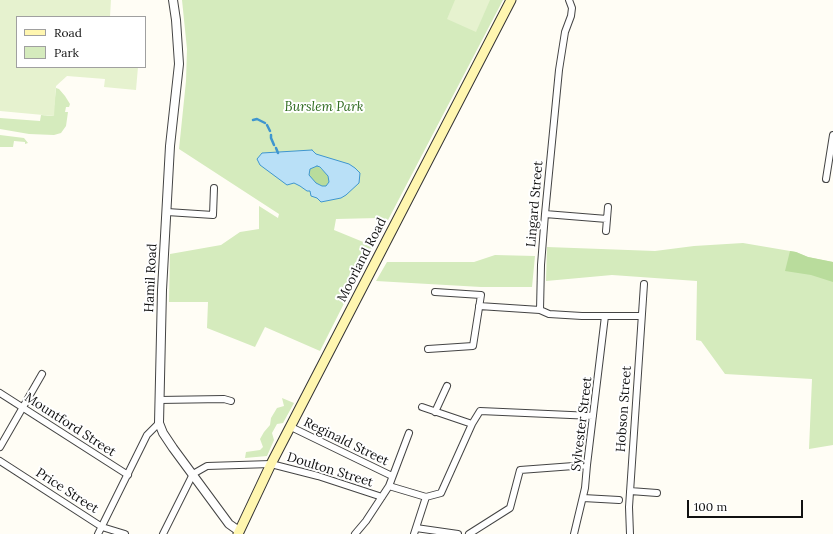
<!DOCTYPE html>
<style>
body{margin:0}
#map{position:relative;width:833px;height:534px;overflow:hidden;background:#fffdf5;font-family:Lora,serif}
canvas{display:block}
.legend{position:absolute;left:16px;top:16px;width:130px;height:52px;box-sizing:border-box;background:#fff;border:1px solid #a0a0a0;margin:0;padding:5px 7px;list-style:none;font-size:12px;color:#111}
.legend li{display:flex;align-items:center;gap:8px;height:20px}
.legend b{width:20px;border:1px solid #a0a0a0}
.scale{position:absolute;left:687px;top:500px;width:116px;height:18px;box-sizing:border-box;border:2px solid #111;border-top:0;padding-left:5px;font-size:12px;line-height:14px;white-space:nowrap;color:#111;-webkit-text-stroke:3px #fff;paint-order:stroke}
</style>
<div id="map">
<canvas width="833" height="534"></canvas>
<ul class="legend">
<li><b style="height:5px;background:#fff6b0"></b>Road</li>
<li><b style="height:11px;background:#d5ebbd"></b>Park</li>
</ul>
<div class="scale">100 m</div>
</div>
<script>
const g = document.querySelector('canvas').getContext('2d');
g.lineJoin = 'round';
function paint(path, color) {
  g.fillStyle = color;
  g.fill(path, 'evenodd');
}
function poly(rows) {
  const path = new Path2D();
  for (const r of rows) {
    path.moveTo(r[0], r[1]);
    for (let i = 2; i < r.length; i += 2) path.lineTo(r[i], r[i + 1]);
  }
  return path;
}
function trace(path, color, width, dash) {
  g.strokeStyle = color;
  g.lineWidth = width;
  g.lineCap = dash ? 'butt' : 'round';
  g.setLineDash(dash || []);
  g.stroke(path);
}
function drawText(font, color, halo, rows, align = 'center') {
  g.font = font + ' Lora,serif';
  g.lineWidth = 4;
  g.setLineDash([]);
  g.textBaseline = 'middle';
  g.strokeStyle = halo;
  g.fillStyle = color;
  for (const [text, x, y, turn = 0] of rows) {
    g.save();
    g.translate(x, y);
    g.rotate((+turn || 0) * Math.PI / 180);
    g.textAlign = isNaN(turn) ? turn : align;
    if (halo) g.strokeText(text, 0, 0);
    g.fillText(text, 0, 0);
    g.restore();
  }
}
const green = poly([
 [182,0,503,0,388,220,378,218,336,219,334,230,373,246,320,351,265,327,255,347,207,328,208,302,169,302,170,254,221,245,240,232,259,229,259,206,278,218,279,214,179,149,186,81,187,49],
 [56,88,59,89,65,96,70,104,69,107,66,107,65,112,68,112,66,126,61,133,54,135,29,134,0,129,0,118,40,121,41,115,53,116],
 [0,135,24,138,28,143,25,144,25,142,14,141,13,147,0,147],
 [743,243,796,252,808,257,833,262,833,445,809,449,812,379,725,374,701,341,696,340,697,281,612,275,546,281,547,247,655,251,694,246],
 [495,255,535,256,532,287,481,287,376,281,387,262,474,262],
 [282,398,294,403,283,423,277,424,272,433,274,440,267,456,245,458,246,452,260,450,263,447,260,439,264,432,270,425,271,418,277,408,284,406]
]);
const forest = poly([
 [317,166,327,174,329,182,326,186,322,186,316,183,309,175,310,169],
 [790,251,796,252,808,257,833,262,833,282,811,275,785,271]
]);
const pitch = poly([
 [0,0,111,0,110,17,17,17,17,67,138,67,136,90,104,87,105,79,67,76,56,86,54,116,0,111],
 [455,0,490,0,476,32,447,19]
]);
const water = poly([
 [312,150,316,154,349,164,355,168,360,173,359,183,346,195,341,198,321,202,317,198,311,196,310,191,307,191,300,186,294,183,287,185,260,165,257,159,262,153,312,150],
 [317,166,320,167,328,176,329,182,326,186,322,186,316,183,309,175,310,169,317,166]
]);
const stream = poly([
 [253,120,257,119,265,123],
 [267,125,270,131],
 [271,135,271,138,274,145],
 [276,148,278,153]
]);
const minor = poly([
 [569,0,572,8,571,16,565,32,559,70,545,214,541,265,540,310,549,314,582,316,641,316],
 [826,179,833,135],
 [167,212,213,215,214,188],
 [545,214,607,219],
 [606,231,608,207],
 [479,306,540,310],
 [428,349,473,346,481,295,435,292],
 [0,393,128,475],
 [159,400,224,399,231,401],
 [422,407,472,424],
 [435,412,447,386],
 [291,427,392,476],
 [0,447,42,374],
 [0,461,102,527,125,534],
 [389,486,426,497,441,493,472,424,480,411,593,416],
 [630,491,657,493],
 [583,498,619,500],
 [416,528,458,534],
 [98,534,147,435,159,423],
 [163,534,193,474,207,466,271,464,318,476,382,497],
 [355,534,366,521,389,486,409,433],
 [414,534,426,497],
 [469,534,510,508,520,470,587,465],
 [574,534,585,488,587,465,605,316],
 [630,534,629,507,644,284]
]);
const tertiary = poly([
 [173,0,176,20,179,64,170,146,162,290,159,423,163,433,173,448,229,524,239,531]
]);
const secondary = poly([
 [238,534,271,464,511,0]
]);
const parkNames = [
 ["Burslem Park",324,107]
];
const streetNames = [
 ["Lingard Street",535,204,-85],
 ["Moorland Road",362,260,-63],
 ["Hamil Road",151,278,-87],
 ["Hobson Street",624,409,-86],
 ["Sylvester Street",582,424,-83],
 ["Mountford Street",70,425,33],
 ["Reginald Street",346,442,26],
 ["Doulton Street",330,470,17],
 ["Price Street",67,491,33]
];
paint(green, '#d5ebbd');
paint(forest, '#b9dc9c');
paint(pitch, '#e6f2cf');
paint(water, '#b9e0f7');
trace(water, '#3f96cf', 1);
trace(stream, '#3f96cf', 2.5);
trace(minor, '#444', 8);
trace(tertiary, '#444', 10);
trace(secondary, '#333', 11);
trace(minor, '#fff', 6);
trace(tertiary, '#fff', 8);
trace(secondary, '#fff6b0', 9);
drawText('italic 13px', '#2f6b1f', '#fff', parkNames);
drawText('13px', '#111', '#fff', streetNames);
</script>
